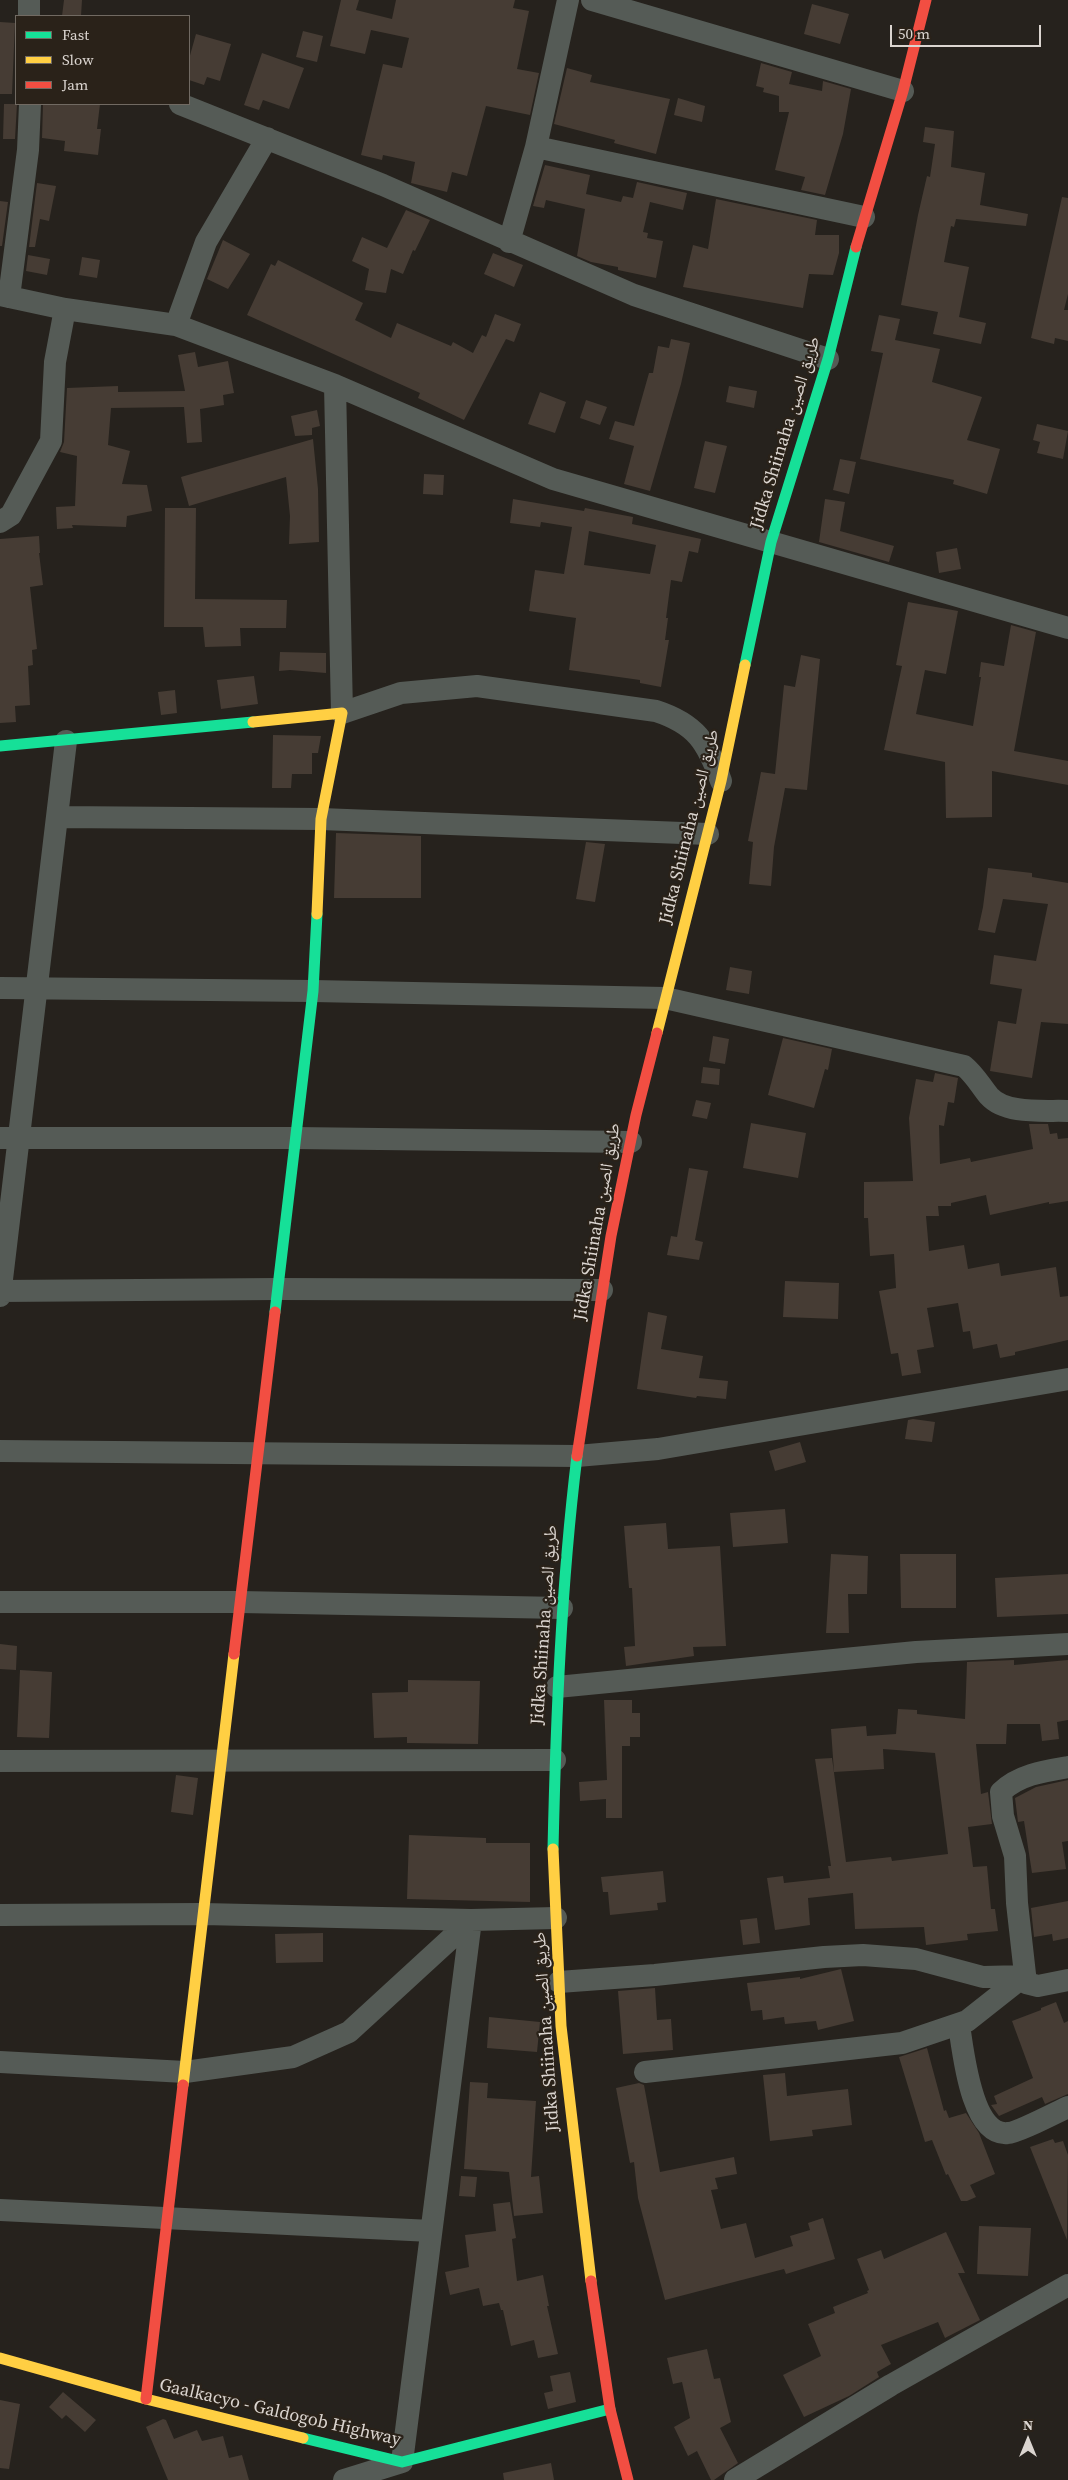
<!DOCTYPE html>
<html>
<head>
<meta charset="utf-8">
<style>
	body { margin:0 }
	#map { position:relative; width:1068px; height:2480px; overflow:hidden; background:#26221d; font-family:"Source Serif 4",serif }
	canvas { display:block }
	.legend { position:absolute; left:15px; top:15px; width:175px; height:90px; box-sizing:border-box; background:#2a2219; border:1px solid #716a62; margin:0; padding:6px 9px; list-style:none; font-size:15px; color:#dbd5d0 }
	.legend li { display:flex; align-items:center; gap:10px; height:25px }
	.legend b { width:25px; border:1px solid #716a62 }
	.north { position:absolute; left:1003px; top:2415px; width:50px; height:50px; -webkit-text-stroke:4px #2a2219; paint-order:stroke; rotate:0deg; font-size:14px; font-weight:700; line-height:20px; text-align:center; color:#dbd5d0 }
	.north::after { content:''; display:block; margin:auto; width:18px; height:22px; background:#dbd5d0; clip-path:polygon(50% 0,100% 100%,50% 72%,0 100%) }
	.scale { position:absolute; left:890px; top:25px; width:151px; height:22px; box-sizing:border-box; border:2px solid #dbd5d0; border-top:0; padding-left:6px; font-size:15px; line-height:18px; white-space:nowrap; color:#dbd5d0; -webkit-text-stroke:4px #2a2219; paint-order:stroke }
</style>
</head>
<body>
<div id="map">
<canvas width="1068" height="2480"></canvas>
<ul class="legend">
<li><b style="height:6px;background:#16e098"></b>Fast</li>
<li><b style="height:6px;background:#ffcf43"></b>Slow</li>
<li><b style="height:6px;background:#f24e42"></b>Jam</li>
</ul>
<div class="north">N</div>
<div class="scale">50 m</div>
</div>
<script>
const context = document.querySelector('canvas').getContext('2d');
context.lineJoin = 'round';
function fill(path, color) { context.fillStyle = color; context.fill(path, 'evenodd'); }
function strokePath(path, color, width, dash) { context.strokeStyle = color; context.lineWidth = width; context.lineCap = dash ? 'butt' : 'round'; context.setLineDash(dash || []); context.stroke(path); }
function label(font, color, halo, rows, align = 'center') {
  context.font = font + ' "Source Serif 4","Noto Naskh Arabic",serif'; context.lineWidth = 4.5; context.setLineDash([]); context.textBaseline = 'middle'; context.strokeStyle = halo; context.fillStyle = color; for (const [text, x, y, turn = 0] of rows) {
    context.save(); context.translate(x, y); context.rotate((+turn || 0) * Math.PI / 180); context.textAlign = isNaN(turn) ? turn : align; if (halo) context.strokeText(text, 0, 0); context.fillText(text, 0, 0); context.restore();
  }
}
fill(new Path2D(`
	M64,0h18l-1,16h-19z
	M341,0h18l-3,10 36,9 4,-19h119l-2,8 16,3 -12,58 22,4 -9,42 -44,-9 -19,70 -15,-4 -5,20 -36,-9 4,-21 -32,-7 -1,5 -21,-5 22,-91 19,4 7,-30 -38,-8 -6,24 -35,-8z
	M812,4l37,10 -9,30 -36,-10z
	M0,22l15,1 -3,71h-12z
	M303,31l20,5 -6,26 -21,-5z
	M196,34l35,10 -11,37 -13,-4 -3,8 -15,-5v-21z
	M262,53l42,15 -15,41 -26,-9 -4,10 -15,-5z
	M761,63l31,9 -3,12 33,7 1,-10 28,8 -8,45 -18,61 -24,-5 4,-13 -30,-7 14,-58h-10v-16l-16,-4 1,-4 -8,-2z
	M567,68l25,7 -2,7 80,17 -14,55 -42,-11 1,-3 -61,-16z
	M678,98l27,8 -3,16 -28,-7z
	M4,104h13l-2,35h-12z
	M43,104h57l-3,25h4l-3,26 -34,-4 1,-10 -23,-3z
	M925,127l29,4 -3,36 34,6 -5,32 48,9 -2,12 -70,-7 -2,8 -3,-1 -7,36 25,5 -10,50 27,6 -5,21 -48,-10 5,-22 -37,-7 17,-90 9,-39 3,1 5,-33 -12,-2z
	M545,165l45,10 -4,19 35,8 2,-6 10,2 4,-16 50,11 -4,17 -33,-8 -7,30 5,1 -1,5 16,3 -7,37 -38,-8v-3l-27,-5 -14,-6 8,-47 -39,-9 -2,8 -11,-2z
	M37,183l19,3 -7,35 -9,-2 -5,28h-6z
	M1062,197l6,1v96l-4,16h4v31l-13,-3 -1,6 -23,-6z
	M716,199l101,21 -2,15h24v18l-6,22 -24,-1 -6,34 -120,-21 10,-42 15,4z
	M0,201l8,1 -6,44h-2z
	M406,210l24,10 -15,31 -2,-1 -10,24 -12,-5 -5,24 -21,-3 4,-21 -17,-8 10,-24 25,11z
	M223,240l27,14 -22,35 -21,-10z
	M493,253l30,12 -9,22 -30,-13z
	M28,255l22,4 -3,16 -21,-4z
	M82,257l18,3 -3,18 -18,-3z
	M278,260l85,43 -8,17 36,18 6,-15 54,23 2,-4 20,11 9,-18 4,2 9,-23 26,10 -7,18 -8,-3 -42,81 -46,-22 2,-5 -173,-78 24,-51 4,2z
	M879,315l21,4 -5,21 45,9 -8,33 50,15 -15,43 33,9 -13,45 -34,-10 1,-4 -94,-21 23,-106 -12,-2z
	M671,339l19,4 -9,41 -31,107 -26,-7 10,-38 -25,-7 6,-18 19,5 15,-53h4l5,-27 11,2z
	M195,352l3,15 30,-6 6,32 -11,2 1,10 -24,4 2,33 -15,1 -3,-36 -73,1 -3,37 22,6 -8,33 25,1 5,26 -25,5 -1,11 -54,-2 1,3 -16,1 -1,-22 19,-1 2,-50 -17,-4 4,-10 3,-54 51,-2v6l67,-1 -7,-36z
	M729,386l28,5 -3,17 -28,-6z
	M540,392l26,10 -11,31 -27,-9z
	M586,400l21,7 -7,18 -20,-7z
	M317,410l3,16 -8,2v7l-17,1 -4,-20z
	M1037,424l31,7 -5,28 -26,-6 3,-11 -7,-2z
	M313,439l5,50 1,53 -30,2 1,-28 -4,-39 -97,29 -8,-29z
	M705,441l22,5 -12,47 -21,-5z
	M840,459l16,3 -7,32 -16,-4z
	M424,474l20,1 -1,20 -20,-1z
	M513,499l71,12 1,-3 48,9 -1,7 69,15 -3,14 -9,-2 -7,31 -11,-2 -5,38h2l-3,22h4l-8,47 -21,-4v-3l-71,-10 7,-52 -47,-7 6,-41 29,4 8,-47 -31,-5 -1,5 -30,-4zM589,531l67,14 -6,29 -66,-9z
	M825,499l20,3 -5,29 54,15 -5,16 -70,-20z
	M165,508h31l-1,91 92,1 -1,28h-46l1,18 -36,1 -2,-20h-39z
	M39,536l1,17h-1l4,32 -13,2 7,62 -5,1 1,15 -5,1 2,39 -15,1 1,16 -16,1v-184z
	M957,548l4,21 -22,4 -3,-21z
	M908,602l50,9 -12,63 -21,-4 -9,44 57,12 8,-49h-2l2,-15 23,4 7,-41 25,7 -22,119 54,10v24l-76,-14v46l-46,1 -1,-56 -61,-12 18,-84 -6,-1z
	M280,652l46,1v20l-36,-3 -11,1z
	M801,655l19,4 -13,131 -22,-2 -11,59 -3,39 -22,-2 4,-42 -5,-1 13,-69 14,2 9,-89 11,2z
	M254,676l4,28 -37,5 -4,-29z
	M175,690l2,23 -16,2 -3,-23z
	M273,735l48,1 -3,17h-6v21h-20l-1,14h-19z
	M336,833l85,3v62h-87z
	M586,842l19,2 -10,58 -19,-3z
	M988,868l44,5v4l36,6v141l-27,-2 -9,56 -42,-7 8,-50 18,3 6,-35 -32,-5 4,-29 42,6 12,-57 -45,-5 -8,34 -17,-3 5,-23z
	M730,967l22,4 -3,23 -23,-4z
	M713,1036l16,3 -4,25 -16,-3z
	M783,1038l49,11 -4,21 -3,-1 -11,39 -46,-13z
	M703,1067l17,2 -1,16 -18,-2z
	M935,1073l23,5 -4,25 -6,-1 -4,24 -5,-1 1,39 30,-6 1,4 62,-13 -4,-25h19l2,10 7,-1 1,6 10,-1v63l-19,3v-2l-59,13 -4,-20 -35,8v3h-13l1,10h-13l3,35 35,-6 4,24 31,-6 2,13 55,-9 4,30 8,-1v44l-53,12v3l-15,3 -3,-14 -24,5 -3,-18 -7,1 -5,-29 -31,5 7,39 -17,3 4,23 -19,3 -4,-23 -7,1 -12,-63 17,-3 -2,-34 -24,2 -2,-38h-4v-36l49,-1 -4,-63 7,-39 17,3z
	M696,1100l15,3 -4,16 -15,-3z
	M751,1123l55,10 -8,45 -55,-10z
	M689,1168l19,3 -13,69 8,2 -4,18 -32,-5 4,-19 6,1z
	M785,1281l54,2 -1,36 -55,-2z
	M648,1312l19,4 -6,33 42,7 -4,22 29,3 -2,18 -29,-3 -1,2 -59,-9z
	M913,1419l22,3 -3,20 -27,-3 3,-19z
	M800,1442l6,20 -31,9 -6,-20z
	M785,1509l3,34 -55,4 -3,-34z
	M666,1523l2,26 52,-3 6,100 -33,1 1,9 -68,10 -2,-19 11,-1 -3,-58h-3l-5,-62z
	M831,1554l37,2 -1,38h-19l1,39h-23z
	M900,1554h56v54h-55z
	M1068,1574v40l-71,3 -2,-39z
	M0,1644l17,2 -1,24 -16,-1z
	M1014,1660v5l54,-5v60l-11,2 2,17 -17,2 -2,-17h-33l-1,20h-30l5,50 7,-2 4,32 -24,3 5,40 14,-1 4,43h4l3,22 -31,3 1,6 -42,5 -2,-18 -69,2 -2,-36 -45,5 2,27 -35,5 -8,-52 16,-2 1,7 46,-5 -2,-12h3l-16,-107 17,-1 14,104 45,-5 1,4 56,-7 -13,-101 -52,-4 1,20 -50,3 -3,-43 35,-3 1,10 29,-2 2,-25 19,1v4l48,5 2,-57z
	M20,1670l32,2 -3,66 -32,-1z
	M408,1680l72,1 -2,63 -71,-1v-6l-33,1 -2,-45 36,-1z
	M604,1700h28v13h8v24h-10v9h-8v72h-16v-19l-26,2 -1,-19 28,-2z
	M176,1775l22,3 -5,37 -22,-3z
	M1068,1780v61l-6,1 4,27 -34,4 -8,-52 -6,1 -3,-24 21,-11z
	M409,1835l77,3v5h44v59l-123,-3z
	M663,1871l3,31 -9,1 1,7 -48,5 -2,-23h-5l-2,-15z
	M1068,1901v37l-15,3 -1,-7 -18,3 -3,-29z
	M757,1918l3,25 -17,2 -3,-25z
	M323,1933v29l-47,1 -1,-29z
	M841,1969l13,52 -36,9 -2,-9 -31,3 -1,-7 -21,3 -1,-10 -11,1 -4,-28 53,-6v2z
	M655,1988l2,32 14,-1 2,31 -50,4 -5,-63z
	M1056,2002l8,21 4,-2v73l-23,10 -3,-7 -43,19 -8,-11 6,-1 -3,-8 39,-18 -21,-57 29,-11v-2z
	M489,2017l51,5 -3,30 -50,-4z
	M927,2048l17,63 2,-1 3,8 17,-5 13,20 16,41 -25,11 6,12 -9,4h-6l-13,-27 -2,1 -14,-35 -7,2 -26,-85z
	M785,2073l2,23 61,-7 4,36 -40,5 1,6 -43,5 -7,-66z
	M470,2082l18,1 -1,15 49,3 -5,76 8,-1 4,37 -29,3 -5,-44 -45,-3z
	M639,2083l5,2 16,87 74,-15 3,17 -22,4 3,11 -7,1 10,39 25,-6 9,35 38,-12 -3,-10 20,-6 -2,-7 15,-5 12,41 -49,15 -2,-5 -119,31 -27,-102 -4,-36 -4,1 -14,-75z
	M1053,2139l2,4 8,-2 5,14 -1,85 -37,-93z
	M461,2176l16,1 -2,20 -16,-1z
	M510,2202l6,36 -4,1 5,42 26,-6 6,31h-2l11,48 -20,4 -4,-18 -23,6 -8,-36h-2l-2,-7 -16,3 -4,-18 -29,7 -5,-23 24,-5 -4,-32 31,-4 -3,-27z
	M979,2226l52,2 -3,48 -51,-2z
	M946,2232l19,41h-7l22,47 -35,18 -7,-16 -57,23 10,19 -14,8 2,5 -30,19 -45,21 -21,-42 38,-19 -13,-32 27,-11 -2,-6 35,-14 -1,-2 2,-1 -12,-31 24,-9 3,9z
	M707,2349l7,30 6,-1 11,44 -11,6 18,35 -24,17h-3l-14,-29 -9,5 -14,-29 16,-9 -8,-36 -9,2 -6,-26z
	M570,2372l6,30 -28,7 -4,-16 9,-2 -3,-15z
	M63,2392l33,28 -11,12 -19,-17 -4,4 -13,-12z
	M0,2400l20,4 -11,65 -9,-1z
	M163,2419l3,1 8,19 23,-9 5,11 21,-5 6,22 13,-3 7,25h-81l-22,-53z
	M551,2463l3,17h-50l-1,-7z`), '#463c34');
strokePath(new Path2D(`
	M592,0l311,91
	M29,16v-16
	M180,104l203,81 251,110 194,64
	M536,147l328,70
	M509,242l27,-95 32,-147
	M0,295l65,14 111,16 159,60 218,94 515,149
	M9,297l19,-147 2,-46
	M176,325l30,-83 61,-104
	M335,385l7,328 59,-20 76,-7 179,25c40,13 51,31 65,70
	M0,522l11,-7 40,-74 4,-79 10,-53
	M57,817l264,2 387,15
	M0,988l313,3 352,7 299,68c11,9 16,19 25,30 17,19 56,14 79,15
	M0,1138h295l336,4
	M0,1291l277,-2 325,1
	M0,1296l66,-555
	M0,1451l577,5 81,-7 410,-70
	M0,1602h240l322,6
	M557,1687l359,-35 152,-8
	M0,1761l555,-1
	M1068,1767c-24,4 -50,8 -67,25l2,24 12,40 2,47 9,80 12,3 30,-6
	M0,1915l203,-1 268,6 85,-2
	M559,1982l96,-7 169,-18 39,-2 53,4 67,18 41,-1
	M959,2025c4,25 12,112 49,108 9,0 49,-21 60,-26
	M0,2062l185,10 108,-15 56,-25 122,-112
	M645,2072l257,-29 65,-22 57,-45
	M0,2210l431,21
	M344,2480l58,-18 69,-542
	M735,2480l156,-95 177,-100`), '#555b56', 22);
strokePath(new Path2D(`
	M745,665l26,-123 57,-183 28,-112
	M0,746l253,-24
	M275,1312l38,-321 4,-77
	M553,1849c3,-132 8,-262 24,-393
	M303,2438l99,24 208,-53`), '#16e098', 11);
strokePath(new Path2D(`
	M253,722l89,-9 -21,106 -4,95
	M657,1033l64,-252 24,-116
	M553,1849l8,177 30,255
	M183,2085l51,-431
	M0,2358l146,41 157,39`), '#ffcf43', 11);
strokePath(new Path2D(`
	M856,247l47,-156 23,-91
	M577,1456l34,-220 25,-121 21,-82
	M234,1654l41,-342
	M591,2281l19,128 18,71
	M146,2399l37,-314`), '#f24e42', 11);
label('18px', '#dbd5d0', '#2a2219', [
	["Jidka Shiinaha طريق الصين",786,433,-73],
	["Jidka Shiinaha طريق الصين",690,827,-76],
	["Jidka Shiinaha طريق الصين",598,1222,-80],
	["Jidka Shiinaha طريق الصين",545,1625,-86],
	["Jidka Shiinaha طريق الصين",547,2032,-94],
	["Gaalkacyo - Galdogob Highway",280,2413,13]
]);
</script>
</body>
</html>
